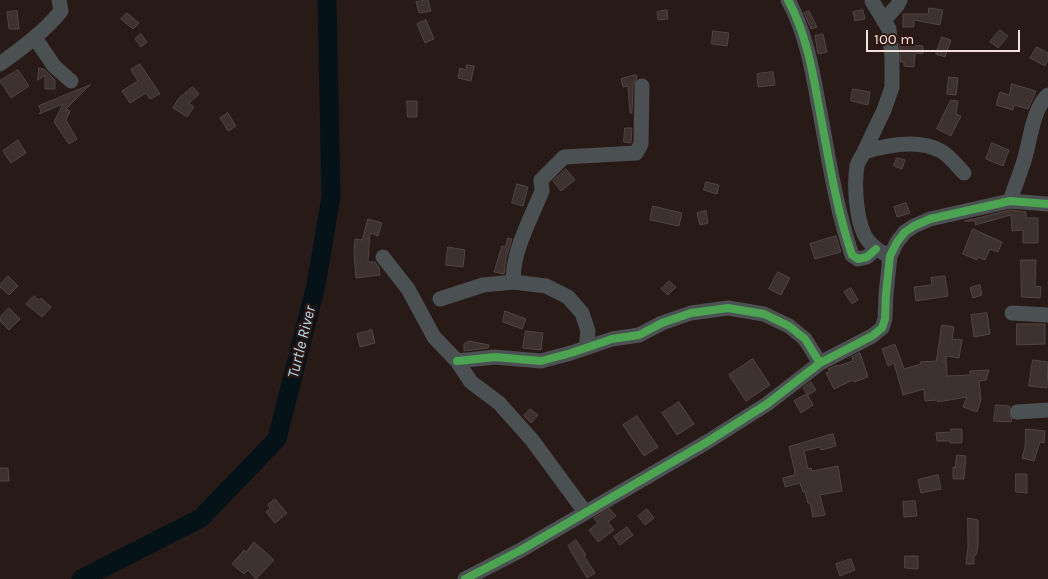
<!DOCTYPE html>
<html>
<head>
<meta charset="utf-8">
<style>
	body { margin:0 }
	#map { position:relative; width:1048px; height:579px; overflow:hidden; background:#281a17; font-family:Karla,sans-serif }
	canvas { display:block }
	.scale { position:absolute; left:866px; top:30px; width:154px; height:22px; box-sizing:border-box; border:2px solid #f4e1dd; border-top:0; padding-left:6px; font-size:15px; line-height:18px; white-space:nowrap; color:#f4e1dd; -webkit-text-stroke:4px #2f1510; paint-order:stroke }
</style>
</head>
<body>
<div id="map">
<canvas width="1048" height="579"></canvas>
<div class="scale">100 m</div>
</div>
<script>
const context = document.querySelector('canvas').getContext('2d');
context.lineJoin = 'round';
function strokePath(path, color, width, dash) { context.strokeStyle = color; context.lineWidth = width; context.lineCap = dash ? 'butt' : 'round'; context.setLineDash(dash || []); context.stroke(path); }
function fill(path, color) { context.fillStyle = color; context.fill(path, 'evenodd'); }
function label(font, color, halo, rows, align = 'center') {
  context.font = font + ' Karla,sans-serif'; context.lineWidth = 4.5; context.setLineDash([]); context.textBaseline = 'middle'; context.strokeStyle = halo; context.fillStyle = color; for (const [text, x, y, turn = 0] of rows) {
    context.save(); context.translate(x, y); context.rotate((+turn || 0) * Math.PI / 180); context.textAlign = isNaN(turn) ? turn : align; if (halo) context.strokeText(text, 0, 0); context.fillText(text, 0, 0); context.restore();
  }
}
strokePath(new Path2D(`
	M81,579l120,-61 76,-79 39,-154 15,-88 -4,-197`), '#051319', 19);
const building = new Path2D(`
	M428,0l3,11 -12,2 -3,-11z
	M929,8l14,2 -3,15 -26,-5v7h-11v-13h25z
	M667,10l1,9 -10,1 -1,-8z
	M863,10l2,9 -10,2 -2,-9z
	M17,11l2,18h-10l-2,-17z
	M809,11l8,16 -6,2 -7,-16z
	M127,13l12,10 -6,6 -12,-10z
	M426,20l8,19 -9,4 -8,-19z
	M1000,30l8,6 -10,12 -8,-6z
	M713,31l16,2 -2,13 -15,-2z
	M141,34l6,8 -6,5 -6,-8z
	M823,34l4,18 -9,2 -3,-18z
	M942,37l9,3 -6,17 -9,-3z
	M900,44l23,2v8l-8,-1 -1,14 -10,-1v-4h-3z
	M1037,47l11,6v7l-3,6 -15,-8z
	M140,64l20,30 -10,5 -4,-6 -16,10 -8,-12 16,-10 -7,-11z
	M467,65l7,1 -3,15 -13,-3 2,-10 6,2z
	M39,68l5,1 11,11v9h-10v-14l-7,5z
	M18,70l11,16 -18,12 -11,-17z
	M773,72l2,13 -17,2 -1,-13z
	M636,75l1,3 -4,8 -1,27h-2l-2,-27 -5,1 -2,-8z
	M949,77l9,1 -2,17 -9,-1z
	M1012,84l24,7 -8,18 -14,-4 -1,5 -17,-5 4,-13 9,3z
	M90,85l-24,24 4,2 -4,9 11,19 -8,5 -15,-22 9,-18 -24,10 2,-3 -2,-5z
	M193,87l6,7 -10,9 5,4 -7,10 -14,-9 5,-9z
	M853,89l17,3 -2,13 -17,-4z
	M951,100l7,1 -2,13 5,2 -10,20 -14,-7z
	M407,101h10v16h-9z
	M228,113l8,13 -8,5 -8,-13z
	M625,128h7l-1,15 -7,-1z
	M18,140l8,13 -15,10 -8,-12z
	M992,143l17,7 -6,16 -17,-7z
	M897,158l8,2 -3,9 -8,-3z
	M566,169l9,11 -14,11 -8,-10z
	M706,182l13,3 -2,9 -13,-4z
	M517,184l11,3 -5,19 -11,-3z
	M906,203l4,10 -13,4 -3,-10z
	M653,206l29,7 -3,13 -29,-6z
	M1011,210l15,2v6h12v25h-15v-13l-11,1 -1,-16 -36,10 1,-4h-11z
	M706,211l2,12 -8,2 -3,-12z
	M368,219l14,4 -4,13 -8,-3 -2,29h7l4,5 1,8 -24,3 -2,-25 1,-14 7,1z
	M973,229l29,13 -4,10 -8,-3 -5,11 -7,-3 -1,3 -14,-6z
	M836,236l5,16 -26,7 -5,-15z
	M508,238l4,1 -6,19 -2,16 -10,-2 8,-26 3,1z
	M448,247l17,3 -2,17 -17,-2z
	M1021,260h15l-1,26 6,1 -1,11 -18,-1z
	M778,272l12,6 -9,17 -12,-6z
	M8,276l10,10 -9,9 -9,-8v-2z
	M945,276l3,20 -32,5 -2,-14 18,-2 -1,-7z
	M669,281l7,6 -8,8 -7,-6z
	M980,285l2,10 -9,3 -3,-10z
	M851,288l7,12 -6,4 -8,-12z
	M34,296l5,4 2,-2 10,9 -9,10 -16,-13z
	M9,308l11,11 -11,11 -9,-9v-4z
	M505,311l21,8 -4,10 -19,-7z
	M987,313l3,21 -16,3 -3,-22z
	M1017,324h28v20l-28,1z
	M942,325l12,2 -2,12 10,1 -3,18 -13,-2 1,20 23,-1v-4l19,-1 -3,10 -7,1 2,19 -4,12 -14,-5 4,-10 -29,5 -1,-2 -12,1 -1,-12 -21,6 -9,-32 -6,3 -6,-17 13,-5 9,25 17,-5 -1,-2 16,-1z
	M372,330l3,13 -15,4 -3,-13z
	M526,331l17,2 -2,17 -18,-2z
	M469,341l20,4 -1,3 -24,3v-7z
	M860,353l8,24 -14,5 -1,-2 -19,9 -8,-16 4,-2 -2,-2 9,-4 1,1 15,-5 -1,-4z
	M753,359l17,26 -24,16 -17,-26z
	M1033,360l15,2 -1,26 -18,-2z
	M811,382l5,8 -8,5 -5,-7z
	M807,394l6,11 -12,8 -7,-12z
	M679,402l15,22 -17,11 -15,-22z
	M996,405l14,1 -2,7 4,6 -1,3 -17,-1z
	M530,409l8,6 -7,8 -7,-7z
	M637,416l21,31 -14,9 -21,-31z
	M951,429h11v14h-12v-2h-13l-1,-8 15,-1z
	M1026,429l19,2 -1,12 -4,-1 -6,19 -12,-3 3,-12z
	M833,434l3,12 -15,4 -1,-3 -16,4 4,18 3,-1 1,3 26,-5 4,25 -22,4 5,20 -12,2 -3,-14h-2l-3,-11h-2l-3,-9 -15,4 -2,-9 11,-3 1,-3 -6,-25z
	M957,455l9,1 -2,23h-11v-12h2z
	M0,468h8l1,13h-9z
	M1016,474h11v19l-11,-1z
	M938,475l3,14 -20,4 -3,-13z
	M275,499l12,14 -12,10 -9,-11 4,-4 -2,-3z
	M915,501l2,15 -13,1 -1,-15z
	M610,509l6,7 -8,6 6,8 -16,12 -9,-12 9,-7 -4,-5z
	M647,509l7,9 -9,7 -7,-9z
	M968,518l10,2v26l-2,9h-2v9h-8l2,-17z
	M627,527l6,8 -13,10 -6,-8z
	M576,540l10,15 -2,1 11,17 -8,5 -19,-32z
	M254,542l20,18 -18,19 -8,-9 -4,4 -12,-10 12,-14 2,2z
	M905,556h13v13l-13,-1z
	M851,559l4,11 -15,6 -4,-12z`);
fill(building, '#3d322f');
strokePath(building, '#524542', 1);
strokePath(new Path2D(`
	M788,0c17,31 24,67 30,102 10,51 17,103 34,153l6,4 9,-2 9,-8
	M884,20l13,-14 3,-6
	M35,38l19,28 17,15
	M0,64c22,-16 44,-32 61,-53l-2,-11
	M864,152l20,-42 8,-23v-30l-3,-28 -17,-28
	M1010,201c4,-12 9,-25 13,-37 7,-20 9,-55 25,-69
	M885,254c-9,-5 -16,-10 -20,-18 -9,-17 -11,-51 -8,-70 1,-5 5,-9 7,-14 23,-7 55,-13 77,-1 9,5 16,15 23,22
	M383,257l25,32 26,48 23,24 14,21 28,21 33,37 53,72
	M514,282c-4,-26 18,-66 28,-91l-1,-11 23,-23 72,-4 5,-9 1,-58
	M440,299l43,-14 31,-3 32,4 22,11 14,16 6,18 -2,17 -9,3
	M1012,313l36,2
	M457,361l38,-4 46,4 30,-8 41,-14 27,-4 23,-12 29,-10 37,-5 36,6 25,12 16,13 15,24
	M1017,412l31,-2
	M465,579l56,-29 186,-108 60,-38 53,-41 52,-27 10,-8 3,-9 1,-25 4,-38 7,-14 8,-10 9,-6 16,-7 80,-18 38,3`), '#4b5052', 15);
strokePath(new Path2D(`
	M788,0c17,31 24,67 30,102 10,51 17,103 34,153l6,4 9,-2 9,-8
	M457,361l38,-4 46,4 30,-8 41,-14 27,-4 23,-12 29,-10 37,-5 36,6 25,12 16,13 15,24
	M465,579l56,-29 186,-108 60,-38 53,-41 52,-27 10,-8 3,-9 1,-25 4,-38 7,-14 8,-10 9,-6 16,-7 80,-18 38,3`), '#4ca352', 8);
label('italic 16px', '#aee1f7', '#2f1510', [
	["Turtle River",302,342,-76]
]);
</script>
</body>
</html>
